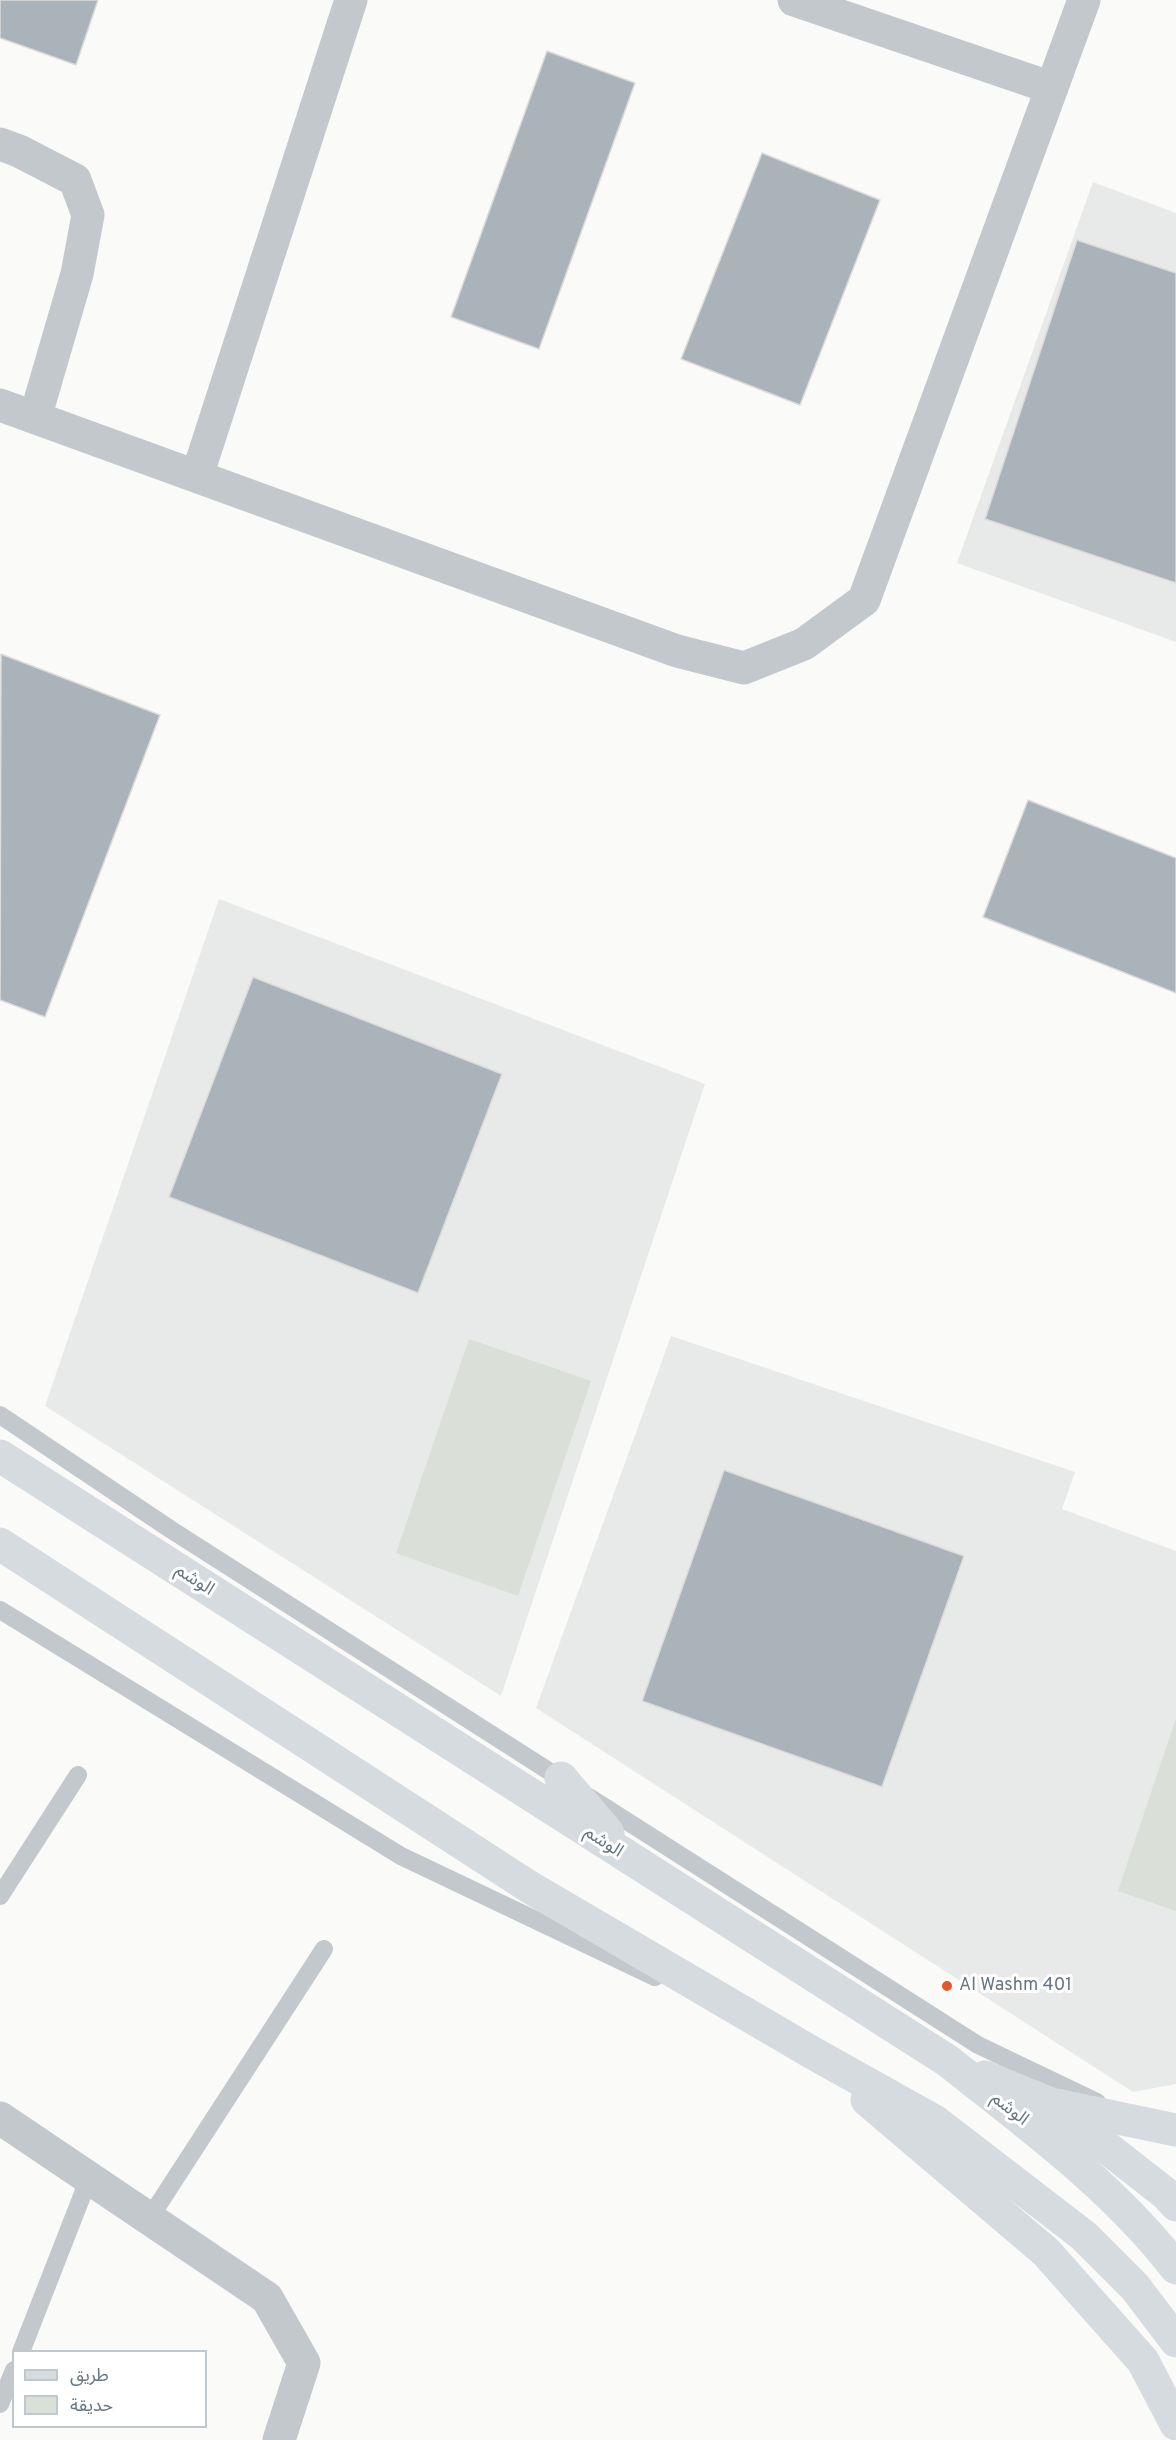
<!DOCTYPE html>
<html>
<head>
<meta charset="utf-8">
<style>
	body { margin:0 }
	#map { position:relative; width:1176px; height:2440px; overflow:hidden; background:#fafaf8; font-family:Overpass,"Noto Sans Arabic",sans-serif }
	canvas { display:block }
	.legend { position:absolute; left:12px; top:2350px; width:195px; height:78px; box-sizing:border-box; background:#fff; border:2px solid #c1c8cd; margin:0; padding:8px 10px; list-style:none; font-size:18px; color:#657683 }
	.legend li { display:flex; align-items:center; gap:12px; height:30px }
	.legend b { width:30px; border:2px solid #c1c8cd }
</style>
</head>
<body>
<div id="map">
<canvas width="1176" height="2440"></canvas>
<ul class="legend">
<li><b style="height:8px;background:#d6dbdf"></b>طريق</li>
<li><b style="height:16px;background:#dadfd7"></b>حديقة</li>
</ul>
</div>
<script>
const context = document.querySelector('canvas').getContext('2d');
context.lineJoin = 'round';
function fill(path, color) { context.fillStyle = color; context.fill(path, 'evenodd'); }
function strokePath(path, color, width, dash) { context.strokeStyle = color; context.lineWidth = width; context.lineCap = dash ? 'butt' : 'round'; context.setLineDash(dash || []); context.stroke(path); }
function label(font, color, halo, rows, align = 'center') {
  context.font = font + ' Overpass,"Noto Sans Arabic",sans-serif'; context.lineWidth = 6; context.setLineDash([]); context.textBaseline = 'middle'; context.strokeStyle = halo; context.fillStyle = color; for (const [text, x, y, turn = 0] of rows) {
    context.save(); context.translate(x, y); context.rotate((+turn || 0) * Math.PI / 180); context.textAlign = isNaN(turn) ? turn : align; if (halo) context.strokeText(text, 0, 0); context.fillText(text, 0, 0); context.restore();
  }
}
fill(new Path2D(`
	M1093,182l83,31v429l-219,-79z
	M219,899l486,185 -204,612 -456,-290z
	M671,1336l404,136 -13,37 114,42v533l-43,8 -597,-384z`), '#e8e9e9');
fill(new Path2D(`
	M469,1339l122,42 -73,215 -122,-43z
	M1176,1718v193l-58,-20z`), '#dadfd7');
const building = new Path2D(`
	M0,0h98l-22,65 -76,-27z
	M547,51l88,32 -96,266 -88,-32z
	M762,153l118,47 -80,205 -119,-46z
	M1077,240l99,33v310l-191,-64z
	M1,654l159,61 -115,302 -45,-17z
	M1028,800l148,58v135l-193,-76z
	M253,977l249,97 -84,219 -249,-96z
	M724,1470l240,86 -82,231 -240,-86z`);
fill(building, '#aab3b9');
strokePath(building, '#dcdcda', 1.5);
strokePath(new Path2D(`
	M0,1415l170,114 396,253
	M0,1610l401,246 254,121
	M589,1797l389,248 119,57
	M0,1896l78,-121
	M149,2219l175,-270
	M21,2352l68,-174
	M0,2404l14,-34`), '#c3c8cc', 18);
strokePath(new Path2D(`
	M794,0l258,88
	M0,144l19,7 56,29 13,35 -11,59 -42,144
	M0,405l677,246 67,17 60,-24 60,-44 220,-600
	M197,476l154,-476
	M0,2118l267,180 37,65 -25,77`), '#c3c8cc', 33);
strokePath(new Path2D(`
	M1051,2104l125,26`), '#d6dbdf', 33);
strokePath(new Path2D(`
	M0,1456l948,605c80,64 165,125 228,207
	M0,1544l531,344 280,164 125,70 148,114 51,51 41,54
	M561,1778l47,55
	M985,2077l66,27 115,90 10,11
	M867,2100l179,152 97,109 33,63`), '#d6dbdf', 33);
for (const [x, y, r, color] of [
	[947,1986,6,"#e4572e"]
]) { const dot = new Path2D(); dot.arc(x, y, r, 0, 2 * Math.PI); context.fillStyle = color; context.fill(dot); strokePath(dot, '#fff', 2); }
label('18px', '#657683', '#fff', [
	["الوشم",194,1581,33],
	["الوشم",603,1843,33],
	["الوشم",1009,2110,38]
]);
label('18px', '#657683', '#fff', [
	["Al Washm 401",959,1986]
], 'left');
</script>
</body>
</html>
